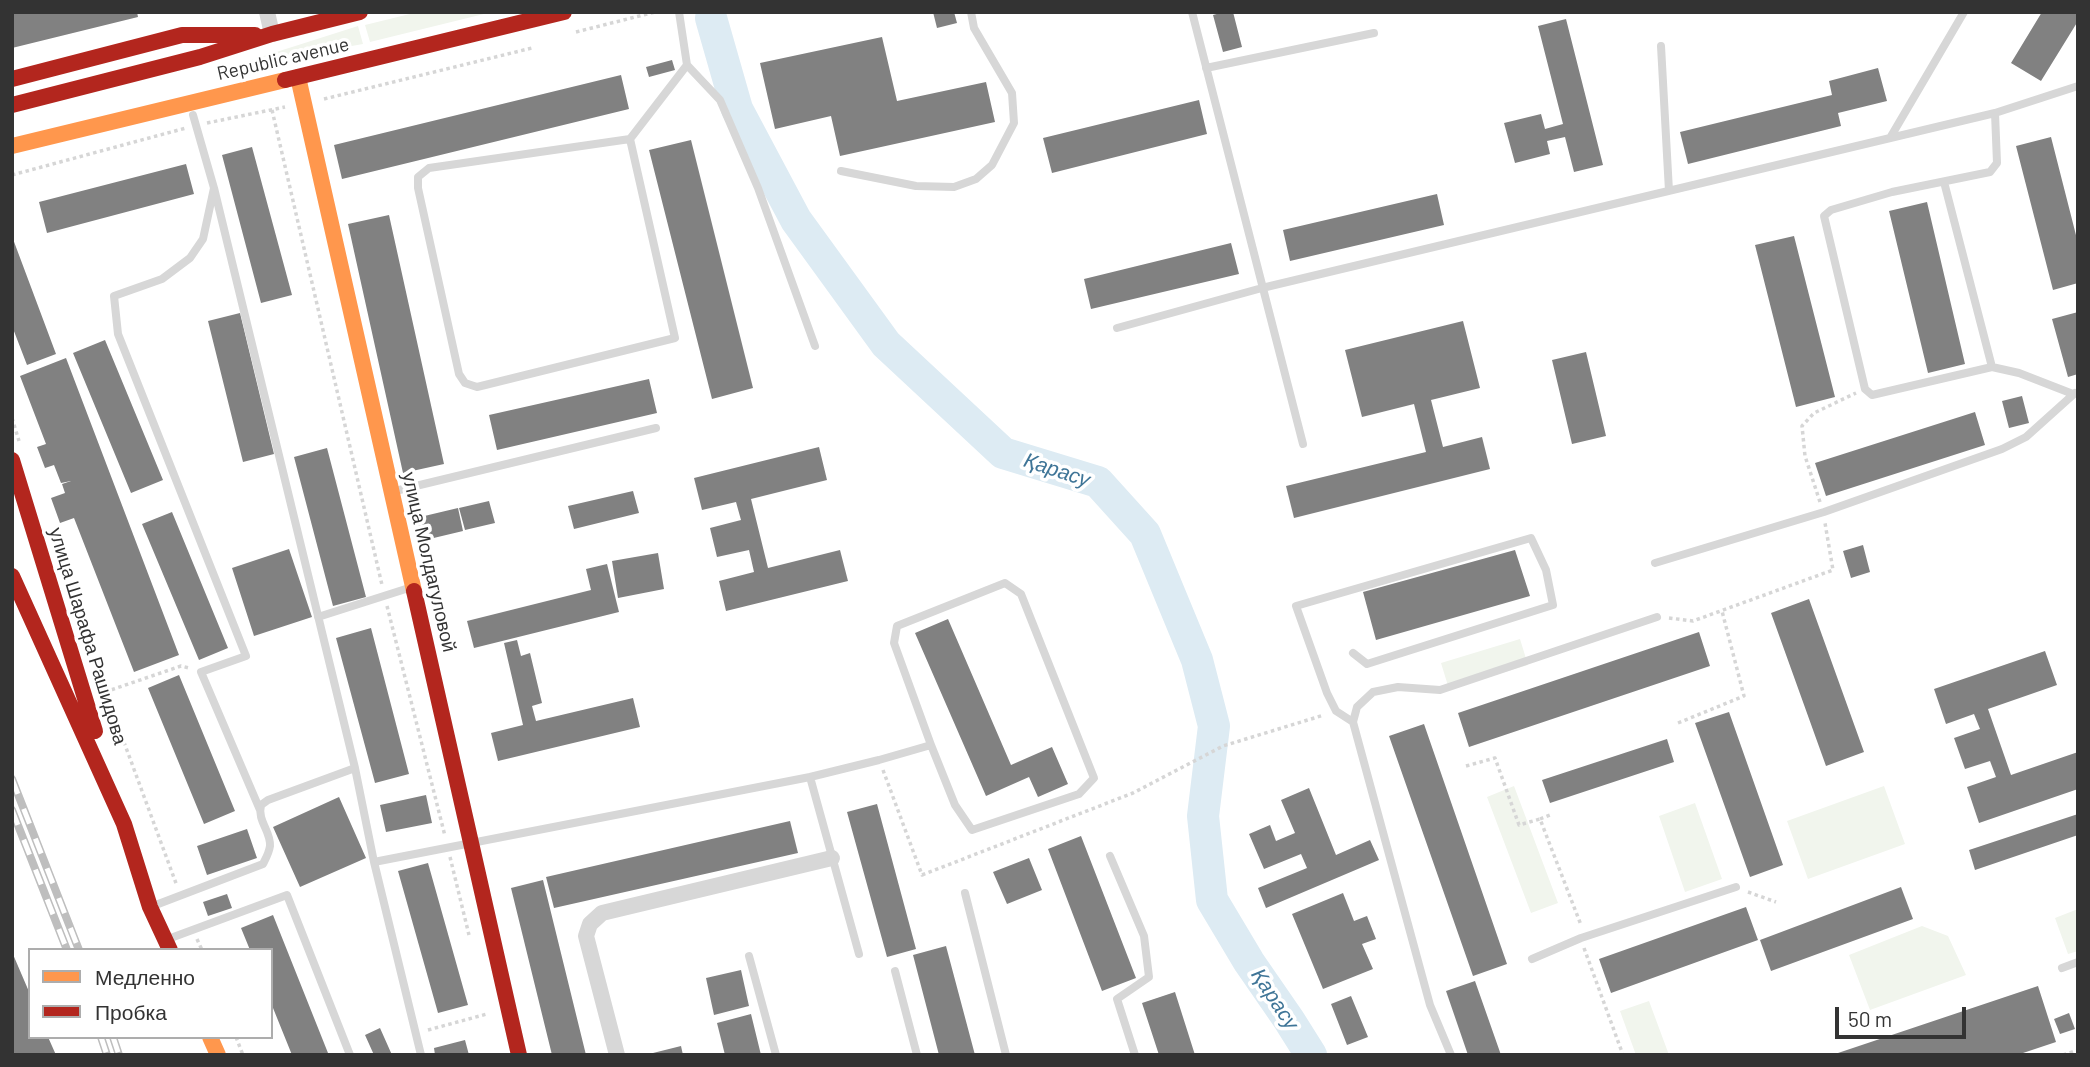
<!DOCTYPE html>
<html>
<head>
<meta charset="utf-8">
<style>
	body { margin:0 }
	#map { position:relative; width:2090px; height:1067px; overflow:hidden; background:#fff; font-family:Barlow,sans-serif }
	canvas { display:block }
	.frame { position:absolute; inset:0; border:14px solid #333; pointer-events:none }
	.legend { position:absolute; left:28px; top:948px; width:245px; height:91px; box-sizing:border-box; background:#fff; border:2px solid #adadad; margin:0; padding:9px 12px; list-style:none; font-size:21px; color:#333 }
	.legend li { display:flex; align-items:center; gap:14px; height:35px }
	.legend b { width:35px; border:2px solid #adadad }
	.scale { position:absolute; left:1835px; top:1007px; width:131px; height:32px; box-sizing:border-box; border:4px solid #333; border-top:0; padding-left:9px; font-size:21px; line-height:24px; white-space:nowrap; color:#333; -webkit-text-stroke:5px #fff; paint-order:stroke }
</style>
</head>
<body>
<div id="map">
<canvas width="2090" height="1067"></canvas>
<div class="frame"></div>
<ul class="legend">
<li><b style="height:9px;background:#ff974d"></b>Медленно</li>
<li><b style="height:9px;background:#b3261e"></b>Пробка</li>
</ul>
<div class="scale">50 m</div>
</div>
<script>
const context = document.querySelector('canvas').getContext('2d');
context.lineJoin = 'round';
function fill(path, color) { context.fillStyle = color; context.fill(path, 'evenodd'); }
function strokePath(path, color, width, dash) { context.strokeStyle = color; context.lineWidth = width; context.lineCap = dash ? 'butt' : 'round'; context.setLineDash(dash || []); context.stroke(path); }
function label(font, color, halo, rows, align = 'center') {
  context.font = font + ' Barlow,sans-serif'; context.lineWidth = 7; context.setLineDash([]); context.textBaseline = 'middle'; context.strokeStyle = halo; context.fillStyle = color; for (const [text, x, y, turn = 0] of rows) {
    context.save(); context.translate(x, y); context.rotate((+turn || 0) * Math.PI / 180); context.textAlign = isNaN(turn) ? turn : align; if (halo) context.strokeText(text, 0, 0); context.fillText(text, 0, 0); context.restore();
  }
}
fill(new Path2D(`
	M418,12h74l-122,30 -5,-17z
	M358,26l5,18 -140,25z
	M1520,639l8,26 -79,24 -8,-26z
	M1514,786l44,117 -27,10 -44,-116z
	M1884,786l21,58 -97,35 -21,-58z
	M1695,803l27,76 -37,13 -26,-76z
	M2078,909v42l-10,3 -13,-36z
	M1922,926l26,10 18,39 -96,35 -21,-55z
	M1649,1001l20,54h-33l-16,-44z`), '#f1f5ed');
strokePath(new Path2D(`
	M711,18l26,91 59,111 90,124 117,109 95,29 47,52 52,126 17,66 -11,90 9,84 37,62 40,58 22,35`), '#ddebf3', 32);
fill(new Path2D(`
	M17,12h120l1,5 -126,31v-35z
	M933,12h21l3,11 -20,5z
	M1224,12h9l9,35 -19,5 -10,-37z
	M2042,12h36v9l-37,60 -30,-18z
	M1566,19l37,146 -29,7 -9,-35 -18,4 3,13 -35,9 -11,-40 37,-9 4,15 18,-5 -25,-98z
	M882,37l15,64 89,-19 9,40 -155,34 -9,-40 -56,13 -15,-66z
	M672,60l3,10 -26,7 -3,-10z
	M1878,68l9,33 -49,12 3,13 -153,38 -8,-32 152,-37 -3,-14z
	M621,75l8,34 -287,70 -8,-34z
	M1199,100l8,34 -155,39 -9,-35z
	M2051,137l27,106v40l-25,7 -37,-144z
	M691,140l62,248 -41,11 -63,-249z
	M252,147l40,148 -31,8 -39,-148z
	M186,164l8,30 -147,39 -8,-31z
	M1437,194l7,31 -154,36 -7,-31z
	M1927,202l38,162 -37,9 -39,-162z
	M389,215l55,249 -41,9 -55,-249z
	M1794,236l41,161 -39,10 -41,-162z
	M13,239l43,115 -29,11 -15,-39z
	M1231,243l8,31 -148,35 -7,-30z
	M2078,312v62l-10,3 -16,-58z
	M240,313l34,141 -31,8 -35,-141z
	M1463,321l17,67 -49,12 12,47 39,-10 8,32 -196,49 -8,-32 140,-34 -12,-48 -52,13 -17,-67z
	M105,340l58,140 -32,13 -58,-140z
	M1586,352l20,84 -34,8 -20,-84z
	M66,358l113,297 -45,17 -60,-154 -14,5 -9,-25 14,-5 -3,-9 9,-3 -10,2 -7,-18 -9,3 -8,-21 9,-3 -26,-68z
	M649,379l8,34 -160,37 -8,-35z
	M2022,396l7,27 -20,5 -7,-27z
	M1975,412l10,33 -159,51 -11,-33z
	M819,447l8,33 -76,19 17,69 72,-18 8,31 -122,30 -7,-30 35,-9 -5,-22 -32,7 -7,-29 31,-8 -5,-18 -34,8 -8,-32z
	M327,448l39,149 -33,9 -39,-149z
	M633,491l6,22 -65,16 -6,-23z
	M489,501l6,22 -30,7 -6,-22z
	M458,508l5,23 -42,10 -5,-23z
	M172,512l56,136 -29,12 -57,-136z
	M1863,545l7,27 -19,6 -8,-27z
	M289,549l23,68 -58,19 -22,-68z
	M1515,550l15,46 -154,44 -13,-48z
	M658,553l6,36 -46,9 -6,-37z
	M607,564l12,48 -145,36 -7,-27 124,-31 -5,-21z
	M1809,599l55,153 -38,14 -55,-153z
	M948,619l63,146 41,-18 16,37 -30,13 -9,-20 -43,19 -71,-163z
	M371,628l38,146 -34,9 -39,-145z
	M1699,632l11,34 -241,81 -11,-34z
	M517,640l4,16 9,-3 12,50 -10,3 4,15 97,-23 7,29 -142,34 -7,-28 32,-8 -19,-82z
	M2045,651l12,34 -69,24 23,66 67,-23v37l-99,34 -12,-36 29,-10 -6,-16 -25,8 -11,-31 26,-9 -6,-15 -28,10 -12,-35z
	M179,675l56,136 -31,13 -56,-136z
	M1729,712l54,153 -33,12 -55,-154z
	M1424,724l83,240 -34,12 -84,-240z
	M1667,739l7,23 -124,41 -8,-23z
	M1309,788l27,67 34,-15 9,20 -113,48 -8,-20 49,-20 -6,-14 -37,15 -15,-35 21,-9 6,16 19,-8 -14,-33z
	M426,795l6,28 -46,9 -6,-27z
	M339,797l27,61 -66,29 -27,-60z
	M877,804l39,145 -29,8 -40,-145z
	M2078,814v21l-103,35 -6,-20z
	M790,821l8,32 -244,55 -8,-31z
	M247,829l10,29 -50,17 -10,-29z
	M1081,836l55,142 -34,13 -54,-142z
	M1029,858l13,32 -35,14 -14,-32z
	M428,863l40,142 -30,8 -40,-142z
	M543,880l43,175h-34l-41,-167z
	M1901,887l12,32 -142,52 -11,-31z
	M1343,893l11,28 13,-5 9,23 -14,5 11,25 -50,20 -31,-75z
	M227,894l5,14 -24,8 -5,-14z
	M1746,907l12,33 -147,53 -12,-34z
	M273,915l55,138 -4,2h-32l-21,-52v-53h-21l-9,-22z
	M946,946l29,109h-36l-26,-100z
	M12,952l18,42v43h18l8,18h-44z
	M741,970l8,36 -35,9 -8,-37z
	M1475,981l26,74h-33l-22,-64z
	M2038,986l18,56 -39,13h-185z
	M1175,992l20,63h-36l-17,-52z
	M1351,996l17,41 -21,8 -16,-41z
	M2069,1013l6,16 -15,5 -6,-15z
	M751,1014l10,41h-36l-8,-32z
	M380,1028l12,27h-18l-9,-20z
	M465,1040l4,15h-34l-1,-7z
	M681,1046l2,9h-29l-1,-2z`), '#818181');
strokePath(new Path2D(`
	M576,32l79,-20
	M324,99l208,-51
	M272,110l110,475
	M207,123l78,-16
	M12,175l174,-47
	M12,418l7,23
	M1820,502l-15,-46 -3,-30 12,-13 42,-20
	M387,606l58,230
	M1669,618l24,3 140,-51 -8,-47
	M105,692l76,-26 8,2
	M107,696l70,190
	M1678,723l66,-27 -22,-85
	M1466,766l29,-8 24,67 21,-6 41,106
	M883,770l39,105 211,-82 90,-47 101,-31
	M1540,819l10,-4
	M450,857l19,78
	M1748,892l28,10
	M197,939l5,11
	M1584,948l39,107
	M428,1030l59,-16
	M236,1037l7,18
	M2063,1055l15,-5`), '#d6d6d6', 3.5, [3.5, 3.5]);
strokePath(new Path2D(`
	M1192,12l111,432
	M1661,46l8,145
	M687,65l33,35 38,88 57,158
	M1206,68l168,-35
	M1995,113l2,50 -7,9 -98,20 -61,18 -7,6 41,173 7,6 120,-28 27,6 54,21
	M193,115l21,73 -11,51 -13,19 -28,21 -48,17 4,38 128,322 -45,16 59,138
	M1890,138l74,-126
	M630,139l-201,29 -11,9v11l41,186 6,9 12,4 198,-49 -45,-199 57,-74 -8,-53
	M841,171l75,15 38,1 22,-8 16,-14 22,-42 -2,-30 -38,-65 -3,-16
	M1944,182l48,185
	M214,188l141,580 19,94 47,193
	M1117,328l145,-40 733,-175 83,-27
	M395,491l261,-63
	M1655,563l169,-51 178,-63 24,-12 49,-44
	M318,617l94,-30
	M1353,653l14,11 186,-59 -7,-35 -15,-32 -235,68 31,87 9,18 17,11
	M810,777l69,-17 52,-15 -37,-102 3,-17 108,-43 16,11 73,184 -15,16 -107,36 -17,-25 -24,-60
	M1110,856l34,80 5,41 -32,22 18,56
	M374,862l436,-85 49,177
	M965,893l41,162
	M153,906l110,-42c3,-6 6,-11 7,-18 1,-15 -13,-25 -9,-41l7,-5 87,-32
	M168,939l119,-44 63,160
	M749,956l27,99
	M1532,959l49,-21 155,-51
	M2062,968l16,-6
	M895,971l22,84
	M1451,1055l-21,-50 -77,-283 4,-15 16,-15 25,-5 42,3 217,-73`), '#d7d7d7', 8);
strokePath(new Path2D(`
	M267,12l5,22
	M617,1055l-31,-119 4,-12 12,-11 230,-55`), '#d7d7d7', 16);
strokePath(new Path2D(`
	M298,77l116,514
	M12,146l273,-66
	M210,1037l8,18`), '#ff974d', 16);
strokePath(new Path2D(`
	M12,79l170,-44h73
	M285,80l279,-68
	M12,105l188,-48 72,-23 88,-22
	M12,460l83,271
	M12,576l112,248 26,83 20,43
	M414,591l105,464`), '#b3261e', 16);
const rail = new Path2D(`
	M12,779l67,171
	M12,810l55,140
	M101,1037l6,18
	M113,1037l6,18`);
strokePath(rail, '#bebebe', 8);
strokePath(rail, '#fff', 5, [16]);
label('19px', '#333', '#fff', [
	["Republic avenue",283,59,-13],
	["улица Молдагуловой",429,562,77],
	["улица Шарафа Рашидова",88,636,73]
]);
label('italic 21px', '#3f7597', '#fff', [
	["Қарасу",1057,470,18],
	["Қарасу",1275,999,57]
]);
</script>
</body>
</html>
